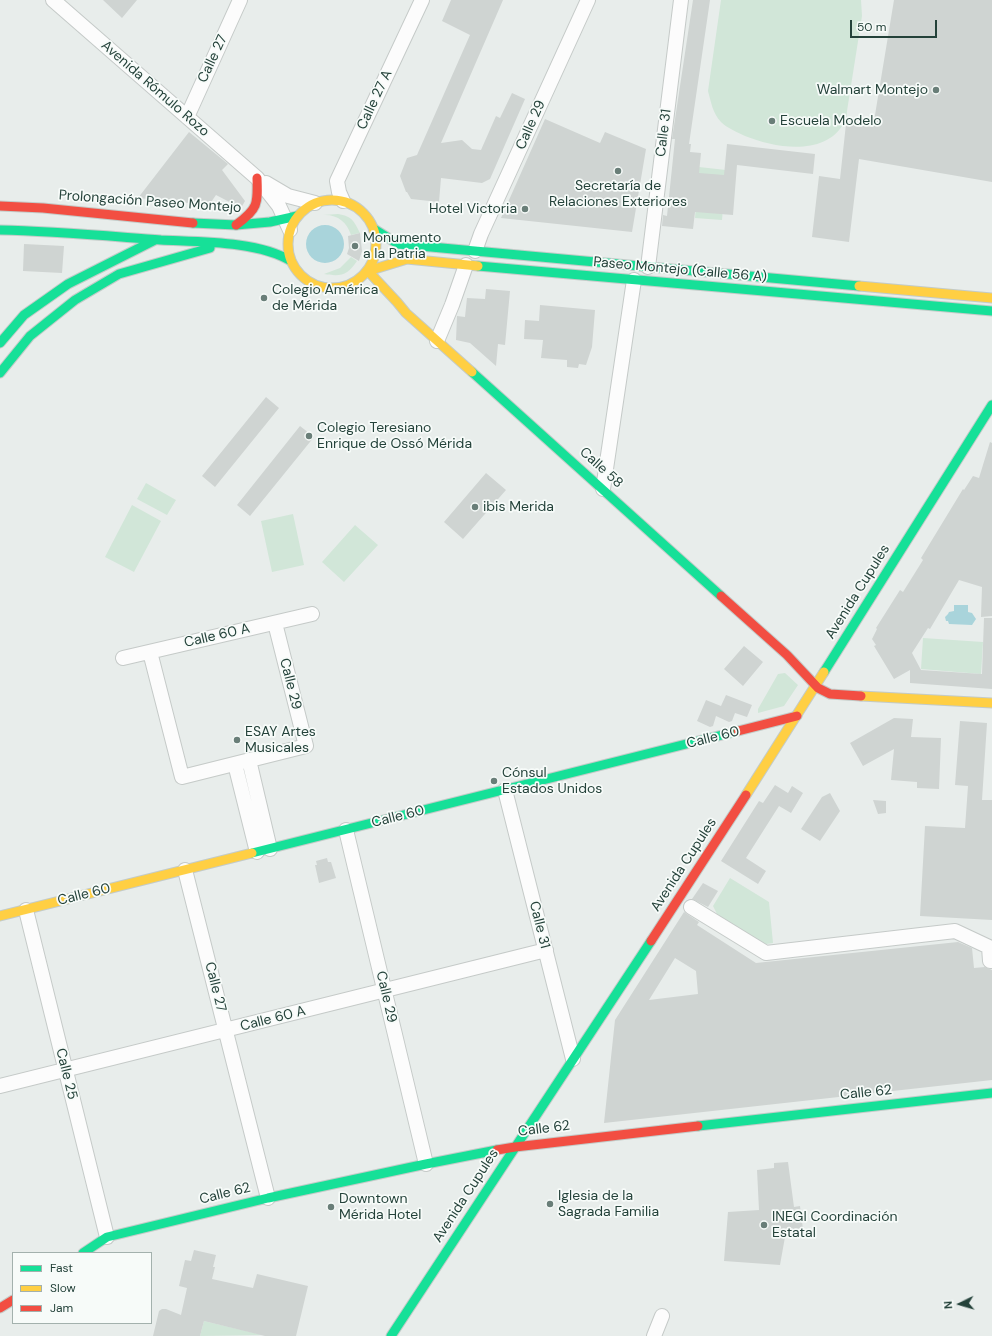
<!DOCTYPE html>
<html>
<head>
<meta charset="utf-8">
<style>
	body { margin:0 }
	#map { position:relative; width:992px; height:1336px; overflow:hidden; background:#e8edeb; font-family:"DM Sans",sans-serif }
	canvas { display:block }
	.legend { position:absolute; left:12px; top:1252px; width:140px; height:72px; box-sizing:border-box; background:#f7fbf9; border:1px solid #a3b1ad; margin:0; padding:5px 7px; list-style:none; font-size:12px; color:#24423a }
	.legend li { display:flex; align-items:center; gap:8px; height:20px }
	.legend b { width:20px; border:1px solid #a3b1ad }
	.north { position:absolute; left:940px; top:1284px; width:40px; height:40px; -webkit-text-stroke:3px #f7fbf9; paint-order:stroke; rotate:265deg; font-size:11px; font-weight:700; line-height:16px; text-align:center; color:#24423a }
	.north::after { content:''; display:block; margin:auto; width:14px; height:18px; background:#24423a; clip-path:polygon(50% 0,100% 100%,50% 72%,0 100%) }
	.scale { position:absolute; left:850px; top:20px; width:87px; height:18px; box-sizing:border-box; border:2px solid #24423a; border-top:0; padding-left:5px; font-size:12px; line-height:14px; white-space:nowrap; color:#24423a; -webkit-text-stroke:3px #f7fbf9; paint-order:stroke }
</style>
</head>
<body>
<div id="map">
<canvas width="992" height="1336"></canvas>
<ul class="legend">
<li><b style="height:5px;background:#16e098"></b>Fast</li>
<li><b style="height:5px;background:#ffcf43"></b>Slow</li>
<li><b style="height:5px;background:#f24e42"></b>Jam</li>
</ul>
<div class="north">N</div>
<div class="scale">50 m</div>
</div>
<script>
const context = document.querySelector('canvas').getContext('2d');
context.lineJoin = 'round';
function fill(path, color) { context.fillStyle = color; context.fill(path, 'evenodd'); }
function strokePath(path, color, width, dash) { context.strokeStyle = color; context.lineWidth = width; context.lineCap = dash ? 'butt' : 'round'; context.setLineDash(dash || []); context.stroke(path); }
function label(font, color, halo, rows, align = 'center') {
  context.font = font + ' "DM Sans",sans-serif'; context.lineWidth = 3.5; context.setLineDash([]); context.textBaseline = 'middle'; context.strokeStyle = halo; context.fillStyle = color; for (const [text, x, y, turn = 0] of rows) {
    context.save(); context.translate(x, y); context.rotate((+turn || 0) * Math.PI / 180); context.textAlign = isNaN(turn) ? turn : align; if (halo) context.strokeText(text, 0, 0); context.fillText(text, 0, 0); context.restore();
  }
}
fill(new Path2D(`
	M721,0h140l1,16 -15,95c0,4 -1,9 -3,12 -19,34 -69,25 -99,13 -8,-4 -18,-8 -24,-14 -8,-8 -10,-20 -13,-31z
	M699,167l27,3 -4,50 -27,-2z
	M338,214c14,2 16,7 22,19l-9,2c-4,-13 -14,-21 -28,-20z
	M351,257l6,4c-9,14 -16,16 -33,13l16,-6z
	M146,483l30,17 -9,15 -30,-16z
	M132,505l29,16 -27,51 -29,-15z
	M293,514l11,51 -32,7 -11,-51z
	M355,525l23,20 -34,37 -22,-20z
	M923,638l60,4 -2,32 -60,-5z
	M785,673l13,12 -14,21 -26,7v-4l20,-35z
	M730,878l39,24 4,41 -13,2 -43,-31 -4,-8z
	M204,1321l59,14 -63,1z`), '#d1e6d8');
fill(new Path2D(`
	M306 244a19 19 0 1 1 38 0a19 19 0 1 1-38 0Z
	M954,605h14v7l4,1 4,6 -4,6 -23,-1 -1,-3h-2l-1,-4 3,-3 1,-2 5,-1z`), '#a9d4db');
fill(new Path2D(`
	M103,0h34l-15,18z
	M451,0h52l-62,143 21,-3 10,9 9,1 15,-34 4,2 12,-25 13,6 -35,80 -8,4 -41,-5 -2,24 -28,-3 -4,-7h-1l-6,-16 7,-18 10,-3 53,-120 -28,-14z
	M693,0h17l-21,144h2l-1,8 11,1 -2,20 25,2 3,-31 88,10 -2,20 -76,-9 -4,50 -38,-3 -2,17 -31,-3 1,-11 4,1 8,-77h-3z
	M894,0h98v182l-133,-23 -10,83 -37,-5 7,-61 21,3 6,-55 27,3z
	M545,119l55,24 5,-11 41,17 -14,83 -131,-14z
	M189,132l39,32 -6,6 23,31 -4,7 -25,-13 -7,10 -71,-7z
	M360,233l2,18 -3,10 -12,-7 2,-6 -1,-12z
	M24,244l40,2 -2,27 -39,-2z
	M486,289l24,2 -5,54 -7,-1 -2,22 -26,-23 -14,-3 1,-24 8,1 2,-19 18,1z
	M540,305l55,5 -3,37 -6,18 -7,-1 -1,4 -11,-1v-7l-26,-2 2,-18 -19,-1 1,-19 14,1z
	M266,397l13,11 -64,79 -13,-11z
	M300,426l14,11 -64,79 -13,-11z
	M990,442l2,1v173l-11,1 1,-30 -23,-7 -29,49 -2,-1 -16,25 9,17 61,4 2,-56h8v71l-82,-6v-13l-16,9 -20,-33 2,-1 -4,-6 5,-10 -1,-1 24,-38 3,2 20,-32 -2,-2 42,-69 1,1 9,-14 6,2z
	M486,473l20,17 -43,49 -19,-17z
	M744,646l19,16 -20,24 -19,-17z
	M726,695l26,10 -5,12 -12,-4 -3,8 -3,1 -13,-6 -3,10 -3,1 -13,-6 9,-21 15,6z
	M894,718l19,1 -2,18 30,1 -2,51 -22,-1v-6l-26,-2 3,-31 -31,17 -13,-23z
	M960,721l27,2 -5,77h10v120l-72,-4 5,-90 40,2 3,-42 -13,-1z
	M775,785l13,8 4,-7 11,7 -12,20 -12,-7 -33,52 20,13 -8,13 -37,-23 38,-60 4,2z
	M830,793l10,18 -20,30 -19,-12 21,-32z
	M873,800l13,1v12l-8,1z
	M327,858l1,4h3l5,16 -17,5 -4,-18h2l-1,-4z
	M703,883l15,8 -10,16 -16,-8z
	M684,912l15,10 -2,3 59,38 202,-21 14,6 2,20 11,-1 7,3v110l-388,43 11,-103zM675,958l21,13 2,23 -49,6z
	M788,1162l6,45 6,-1 4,31h-19l-5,28 -56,-4 4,-49 31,-2 -2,-40 17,-2v-5z
	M194,1250l22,5 -3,12h2l-3,12 41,9 4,-14 51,12 -12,50h-31l-61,-15 -4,15h-47l6,-25 3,-2h4l15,6 6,-27 -8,-2 6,-26 6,1z`), '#cfd4d2');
const street = new Path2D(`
	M53,0l204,178 22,28 11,24
	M187,117l53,-117
	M266,183l22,13 27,7
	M343,201l-4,-9 -2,-11 85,-181
	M475,251l6,-17 107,-234
	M648,267l33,-267
	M437,341l15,-36 14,-40
	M603,489l31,-209
	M150,652l32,125 124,-31 -31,-123
	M123,658l189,-44
	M249,760l21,89
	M235,764l22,88
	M505,790l68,269
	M346,830l80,334
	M185,870l83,328
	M691,907l75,46 189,-22 34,16 1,14h2
	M26,910l81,327
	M0,1086l546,-136
	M654,1336l8,-20`);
const fast = new Path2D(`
	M193,223l43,2 34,-3 27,-6
	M374,229l24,15 461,42
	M0,230c54,1 107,6 161,10 39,2 97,1 130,21
	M478,266l514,45
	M0,343l24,-28 44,-31 87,-44
	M472,372l249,224
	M0,373l30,-37 45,-36 44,-26 91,-26
	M824,672l168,-267
	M252,853l486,-122
	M698,1126l294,-33
	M83,1253l24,-16 161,-39 158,-34 71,-14
	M391,1336l260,-395`);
const slow = new Path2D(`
	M288 244a44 44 0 1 1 88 0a44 44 0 1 1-88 0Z
	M859,286l133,12
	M472,372l-66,-59 -9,-11 -29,-31 39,-12 71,7
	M861,696l131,7
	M746,795l78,-123
	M0,916l252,-63`);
const jam = new Path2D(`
	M0,206l43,2 150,15
	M236,225c22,-16 22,-21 21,-47
	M721,596l66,59 31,33 12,6 31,2
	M738,731l59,-15
	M651,941l95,-146
	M497,1150l18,-3 183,-21
	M0,1308l13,-8`);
strokePath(street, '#c5cac8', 16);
strokePath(fast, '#c3cbc8', 11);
strokePath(slow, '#c3cbc8', 11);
strokePath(jam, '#c3cbc8', 11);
strokePath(street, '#fcfcfc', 14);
strokePath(fast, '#16e098', 9);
strokePath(slow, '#ffcf43', 9);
strokePath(jam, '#f24e42', 9);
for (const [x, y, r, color] of [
	[936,90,4,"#697e78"],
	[772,121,4,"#697e78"],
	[618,171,4,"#697e78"],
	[525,209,4,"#697e78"],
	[355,246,4,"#697e78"],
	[264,298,4,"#697e78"],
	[309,436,4,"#697e78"],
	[475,507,4,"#697e78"],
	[237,740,4,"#697e78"],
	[494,781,4,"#697e78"],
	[550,1204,4,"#697e78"],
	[331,1207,4,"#697e78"],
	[764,1225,4,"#697e78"]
]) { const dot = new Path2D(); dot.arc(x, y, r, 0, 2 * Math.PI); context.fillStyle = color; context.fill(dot); strokePath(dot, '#f7fbf9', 1.5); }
label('14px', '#24423a', '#f7fbf9', [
	["Calle 27",213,59,-65],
	["Avenida Rómulo Rozo",155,89,41],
	["Calle 27 A",375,100,-65],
	["Calle 29",531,125,-66],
	["Calle 31",664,133,-83],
	["Prolongación Paseo Montejo",150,202,4],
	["Paseo Montejo (Calle 56 A)",680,270,5],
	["Calle 58",601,468,42],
	["Avenida Cupules",858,592,-58],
	["Calle 60 A",217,636,-13],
	["Calle 29",290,684,76],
	["Calle 60",713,738,-14],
	["Calle 60",398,817,-14],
	["Avenida Cupules",684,865,-57],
	["Calle 60",84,895,-14],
	["Calle 31",539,925,76],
	["Calle 27",215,987,76],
	["Calle 29",386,997,77],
	["Calle 60 A",273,1019,-14],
	["Calle 25",66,1074,76],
	["Calle 62",866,1093,-6],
	["Calle 62",544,1129,-7],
	["Calle 62",225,1194,-14],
	["Avenida Cupules",466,1196,-57]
]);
label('14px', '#24423a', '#f7fbf9', [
	["Walmart Montejo",928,90,"right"],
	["Escuela Modelo",780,121],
	["Secretaría de",618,186,"center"],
	["Relaciones Exteriores",618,202,"center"],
	["Hotel Victoria",517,209,"right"],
	["Monumento",363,238],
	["a la Patria",363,254],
	["Colegio América",272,290],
	["de Mérida",272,306],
	["Colegio Teresiano",317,428],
	["Enrique de Ossó Mérida",317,444],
	["ibis Merida",483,507],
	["ESAY Artes",245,732],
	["Musicales",245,748],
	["Cónsul",502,773],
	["Estados Unidos",502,789],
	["Iglesia de la",558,1196],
	["Sagrada Familia",558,1212],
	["Downtown",339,1199],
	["Mérida Hotel",339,1215],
	["INEGI Coordinación",772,1217],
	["Estatal",772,1233]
], 'left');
</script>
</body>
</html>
